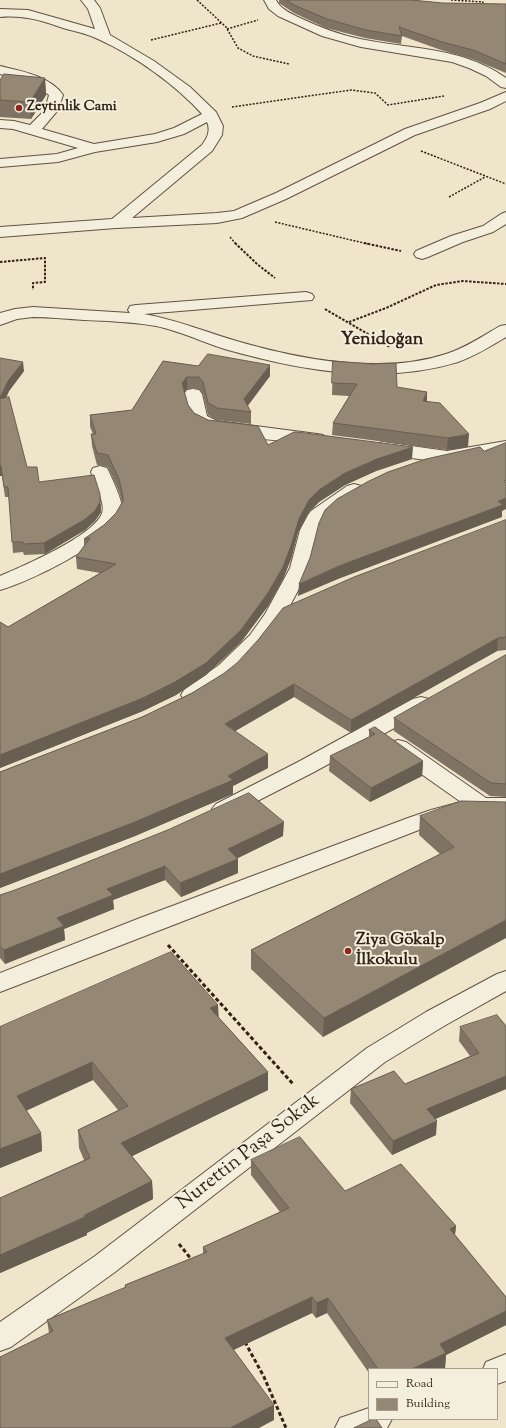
<!DOCTYPE html>
<html>
<head>
<meta charset="utf-8">
<style>
	body { margin:0 }
	#map { position:relative; width:506px; height:1428px; overflow:hidden; background:#eee5ca; font-family:"Sorts Mill Goudy",serif }
	canvas { display:block }
	.legend { position:absolute; left:368px; top:1368px; width:130px; height:52px; box-sizing:border-box; background:#f4eedd; border:1px solid #a79c8d; margin:0; padding:5px 7px; list-style:none; font-size:12px; color:#332116 }
	.legend li { display:flex; align-items:center; gap:8px; height:20px }
	.legend b { width:20px; border:1px solid #a79c8d }
</style>
</head>
<body>
<div id="map">
<canvas width="506" height="1428"></canvas>
<ul class="legend">
<li><b style="height:5px;background:#f4eedd"></b>Road</li>
<li><b style="height:11px;background:#948774"></b>Building</li>
</ul>
</div>
<script>
const context = document.querySelector('canvas').getContext('2d');
context.lineJoin = 'round';
function strokePath(path, color, width, dash) { context.strokeStyle = color; context.lineWidth = width; context.lineCap = dash ? 'butt' : 'round'; context.setLineDash(dash || []); context.stroke(path); }
function fill(path, color) { context.fillStyle = color; context.fill(path, 'evenodd'); }
function label(font, color, halo, rows, align = 'center') {
  context.font = font + ' "Sorts Mill Goudy",serif'; context.lineWidth = 4; context.setLineDash([]); context.textBaseline = 'middle'; context.strokeStyle = halo; context.fillStyle = color; for (const [text, x, y, turn = 0] of rows) {
    context.save(); context.translate(x, y); context.rotate((+turn || 0) * Math.PI / 180); context.textAlign = isNaN(turn) ? turn : align; if (halo) context.strokeText(text, 0, 0); context.fillText(text, 0, 0); context.restore();
  }
}
const minor = new Path2D(`
	M81,0h13l6,8 10,27 44,26 36,26 26,25 7,14 -1,9 -10,16 -80,67 85,-5 17,-2 42,-18 129,-64 75,-26 26,-11v9l-16,8 -75,26 -129,64 -44,19 -25,5 -101,5 -116,9v-10l112,-8 90,-74c5,-7 9,-14 5,-23l-23,12 -27,8 -62,10 -37,10 -58,5v-8l57,-5 21,-6 -65,-19 -13,-1v-8l14,1 16,4 15,-15 4,-15 -15,-10 -34,-11v-8c21,5 50,10 63,29l-5,15 -16,19 52,15 61,-10 19,-6 28,-14c-26,-29 -68,-59 -104,-75 -12,-6 -26,-8 -38,-12 -20,-7 -38,-12 -60,-10v-8l28,1 67,19 -7,-20z
	M264,0h12c4,9 16,14 24,18 19,9 40,17 60,21 33,7 67,8 99,17 17,5 33,12 47,22v10l-5,-1 -15,-11 -17,-8 -17,-6 -91,-15 -39,-11 -44,-20 -9,-7z
	M506,212v12l-13,8 -30,10 -35,15 -6,2 -6,-2 -2,-3 2,-3 35,-15 32,-10 18,-12z
	M306,292l6,2 2,3 -2,3 -168,14c34,6 64,19 96,28 63,18 142,33 206,12 19,-6 37,-18 54,-28l6,-1v12c-15,9 -31,19 -48,25 -76,23 -155,9 -230,-12 -24,-7 -47,-19 -72,-24 -23,-4 -48,-5 -72,-6 -17,-1 -34,-3 -51,-3l-16,2 -17,6v-12l15,-4 18,-2 97,6 -2,-3 2,-4 6,-1z
	M193,389l6,1 3,4 5,22 10,5 100,13 6,1 3,4 -3,4 -6,1c-23,-2 -114,-8 -126,-23 -5,-6 -5,-19 -7,-27l3,-4z
	M506,441v12l-59,10 -64,-9 -7,-2 -2,-4 2,-4 7,-2 64,9z
	M100,466l7,2 2,4c4,9 15,31 13,41 -8,28 -95,70 -122,77v-14c23,-10 94,-40 102,-63 4,-9 -8,-31 -11,-41l2,-4z
	M354,484l7,2 2,4 -2,4 -35,24 -6,12 -10,38 -25,47 -21,28 -29,32 -35,25 -8,2 -8,-2 -3,-5 3,-5 35,-25 31,-30 15,-21 25,-46 10,-38 8,-15 3,-4 36,-25z
	M421,697l8,2 3,5 -3,5 -115,63 -82,42 -8,2 -8,-2 -4,-5 4,-5 82,-42 115,-63z
	M398,740l8,2 80,56h20v14h-25l-36,9 -21,7 -424,164v-19l140,-55 268,-100 23,-8 30,-8 -71,-50 -3,-5 3,-5z
	M506,971v20l-62,35 -59,36 -270,210 -104,75 -11,4v-29l95,-66 272,-208 59,-36 71,-38z
	M506,1354v27l-9,3v-15h-14l3,-7z
	M369,1408v11h23l-5,9h-52l5,-10z`);
strokePath(minor, '#625243', 2);
strokePath(new Path2D(`
	M197,0l29,27 12,21 15,8 36,8
	M451,0l32,2 -1,3
	M227,29l31,-9
	M151,40l70,-17
	M232,107l119,-17 24,3 13,12 56,-9
	M421,151l85,33
	M449,197l36,-20
	M275,222l93,22
	M230,237l6,7`), '#332116', 1.5, [2, 1.5]);
strokePath(new Path2D(`
	M235,243l22,21 18,14
	M364,243l37,8
	M0,262l45,-4v24l-12,1v7
	M325,309l65,38
	M349,322l37,-14 50,-23 27,-4 43,3`), '#332116', 2, [2.5, 1.5]);
strokePath(new Path2D(`
	M168,945l125,139
	M179,1244l13,16
	M245,1342l19,35 22,51`), '#332116', 3, [4, 2.5]);
fill(minor, '#f4eedd');
fill(new Path2D(`
	M279,0h133l30,3 64,1v69l-34,-14 -31,-9 -39,-14 -1,8 -36,-6 -39,-10 -32,-15 -15,-10z
	M45,78l1,17 -15,24 -31,-2v-36z
	M0,358l24,13 -15,20 -3,7 21,69 12,15 62,22v8l-6,9 -10,9 -40,24 -21,1 -1,-3 -10,1 -4,-56h-4l-3,-21h-2z
	M163,361l107,15 -23,30 4,6v12l-34,-4 -9,-5 -5,-21 -4,-5h-12l-3,3 4,13 6,8 14,7 60,25 144,14 -36,12 -31,14 -26,17 -10,10 -11,20 -7,27 -8,20 -15,27 -27,36 -35,33 -30,20 -33,16 -143,57v-146l8,5 92,-54 -23,-4 -1,-12 8,-11v-7l20,-14 12,-12 6,-10 -3,-11 -11,-25 -11,-2 -5,-19 -1,-12h2l-3,-7v-12l42,-5z
	M333,361l64,26 30,5v9l41,46 -21,3 -115,-15 1,-12 16,-27 -17,-1z
	M506,520v130l-9,1 -146,82 -57,-36 -59,34 33,37 -35,18v8l-98,42 -135,52v-116l142,-55 50,-24z
	M506,655v142l-16,-1 -96,-65v-13z
	M369,730l54,31 -1,15 -52,26 -41,-31 1,-15 39,-19z
	M506,802l-183,235 -72,-68v-19l189,-96 -21,-19 1,-19z
	M283,836l-46,22 1,15 -57,24 -16,-17 -52,20 1,9 -50,20 1,11 -60,24 -5,-6v-63z
	M218,1005v12l50,55v18l-136,66 20,25 1,18 -66,34v2l-87,38v-75l84,-38 -5,-12 -1,-18 40,-20 -25,-30 -67,31 15,22 1,18 -42,17v-141z
	M460,1027l46,62 -71,30 1,16 -44,20 -42,-52 1,-14 54,-5 65,-28 -11,-15z
	M251,1160l94,31 111,35 -1,9 51,62v28l-60,30 -1,13 -1,1h-75v4l-42,-60 -11,5 -4,-5 -79,37 41,70 -225,-87 -2,-13 78,-32v-3l78,-31v-7l77,-35 -29,-37z`), '#7f7464');
fill(new Path2D(`
	M45,78l1,17 -15,24 -1,-17z
	M23,362l1,9 -15,20 -9,18v-11l8,-17z
	M270,365v11l-26,35v-12z
	M187,377v12l-4,5 -1,-11z
	M427,392v12l-4,-3z
	M469,434l-1,13 -21,3 1,-12z
	M413,447l-1,12 -36,12 -31,14 -26,17 -10,10 -11,20 -7,27 -8,20 -15,27 -27,36 -35,33 -30,20 -33,16 -143,57v-13l299,-236 10,-19 10,-10 26,-17 32,-14z
	M0,466h1l1,10h-2z
	M100,494l1,18 -6,9 -10,9 -40,24 -1,-11z
	M506,498v11l-4,2v6l-164,62 -40,17 1,-12 40,-18z
	M498,638l-1,13 -146,82v-13z
	M294,684v13l-69,40v-13z
	M268,754v14l-35,18v8l-98,42 -135,52v-14l228,-98z
	M423,761l-1,15 -52,26 1,-14z
	M284,822l-1,14 -55,27v-14z
	M238,859v14l-57,24 -1,-14z
	M165,866v14l-52,20 1,9 -50,20 1,11 -60,24 -1,-14 53,-32 50,-29z
	M506,920v18l-183,99 1,-19z
	M218,1005l1,17 -9,-14z
	M92,1062l1,18 -75,34 -1,-18z
	M268,1072v18l-146,71 -1,-18z
	M506,1076v13l-80,34 1,-14z
	M437,1121l-1,14 -44,20 1,-14z
	M41,1133l1,18 -42,17v-19z
	M152,1181l1,18 -66,34v2l-87,38v-18l85,-40z
	M456,1226l-2,15 -4,-12z
	M312,1297v16l-87,41v-16z
	M328,1298l-1,15 -11,5 1,-15z
	M506,1311v14l-60,30 -1,13 -1,1h-32l28,-25z
	M274,1405v15l-15,8h-29z`), '#685e51');
const building = new Path2D(`
	M287,0h125l30,3 64,1v60l-33,-14 -31,-8 -43,-15 3,9 -36,-6 -39,-11 -33,-14z
	M4,74l41,4 -15,24 -30,-2v-19z
	M208,354l62,11 -26,34 7,13 -34,-4 -9,-5 -5,-21 -4,-5h-12l-5,6 6,22 6,8 14,7 50,6 10,19 26,-13h3l116,15 -36,12 -32,14 -26,17 -10,10 -10,19 -8,27 -8,21 -15,26 -27,37 -35,33 -31,19 -32,16 -143,57v-133l8,5 108,-63 -40,-7 14,-19 -6,1 20,-14 12,-12 7,-12v-4l-4,-18 -11,-24 -11,-2 -6,-19h5l-6,-19 42,-5 31,-49 35,5z
	M0,358l23,4 -15,19 -8,17z
	M333,361l39,3 24,-1 1,24 30,5 -4,9 17,2 29,31 -21,4 -115,-15 24,-39 -25,-1z
	M9,397l18,70h10l2,15 55,-7 6,19v8l-5,9 -11,9 -40,23 -21,1v-2h-11l-4,-55h-4l-3,-21h-1v-67z
	M506,443v38h-2l2,2v15l-8,3 5,4 -164,61 -40,18 11,-26 9,-35 6,-13 12,-11 32,-18 19,-9 38,-13 54,-12 4,4z
	M506,520v117l-8,1 -147,82 -57,-36 -69,40 43,30 -40,22 5,4 -98,42 -135,52v-102l142,-55 50,-24 31,-19 14,-11 21,-23 25,-32 71,-31z
	M506,655v129l-15,-1 -97,-65z
	M375,727l48,34 -52,27 -41,-32 45,-22 -6,-4z
	M249,793l35,29 -56,27 10,10 -58,24 -15,-17 -58,23 6,6 -56,23 7,8 -60,24 -4,-4v-51l12,-4 38,-14 120,-48z
	M461,801l45,1v118l-182,98 -73,-68 203,-103 -34,-31z
	M171,952l47,53 -8,3 58,64 -147,71 31,38 -67,34v2l-85,38v-57l90,-40 -12,-28 50,-24 -36,-44 -75,34 24,37 -41,16v-122z
	M497,1015l9,11v50l-79,33 10,12 -44,20 -42,-52 43,-18 11,13 74,-31 -19,-26z
	M300,1137l45,54 56,-27 55,62 -6,3 56,68v14l-66,33 6,9 -34,16h-34l-50,-71 -11,5 -5,-6 -87,41 49,67 -44,23h-230v-71l53,-26 -6,-11 79,-33 -1,-2 82,-33 -4,-5 86,-39 -38,-48z
	M373,1419h3l6,9h-28z`);
fill(building, '#948774');
strokePath(building, '#685e51', 1);
for (const [x, y, r, color] of [
	[19,108,4,"#8f2418"],
	[348,951,4,"#8f2418"]
]) { const dot = new Path2D(); dot.arc(x, y, r, 0, 2 * Math.PI); context.fillStyle = color; context.fill(dot); strokePath(dot, '#f4eedd', 1.5); }
label('bold 14px', '#332116', '#f4eedd', [
	["Zeytinlik Cami",27,108]
], 'left');
label('bold 17px', '#332116', '#f4eedd', [
	["Ziya Gökalp",356,941],
	["İlkokulu",356,961]
], 'left');
label('bold 18px', '#332116', '#f4eedd', [
	["Yenidoğan",382,341]
]);
label('20px', '#332116', '#f4eedd', [
	["Nurettin Paşa Sokak",249,1153,-38]
]);
</script>
</body>
</html>
